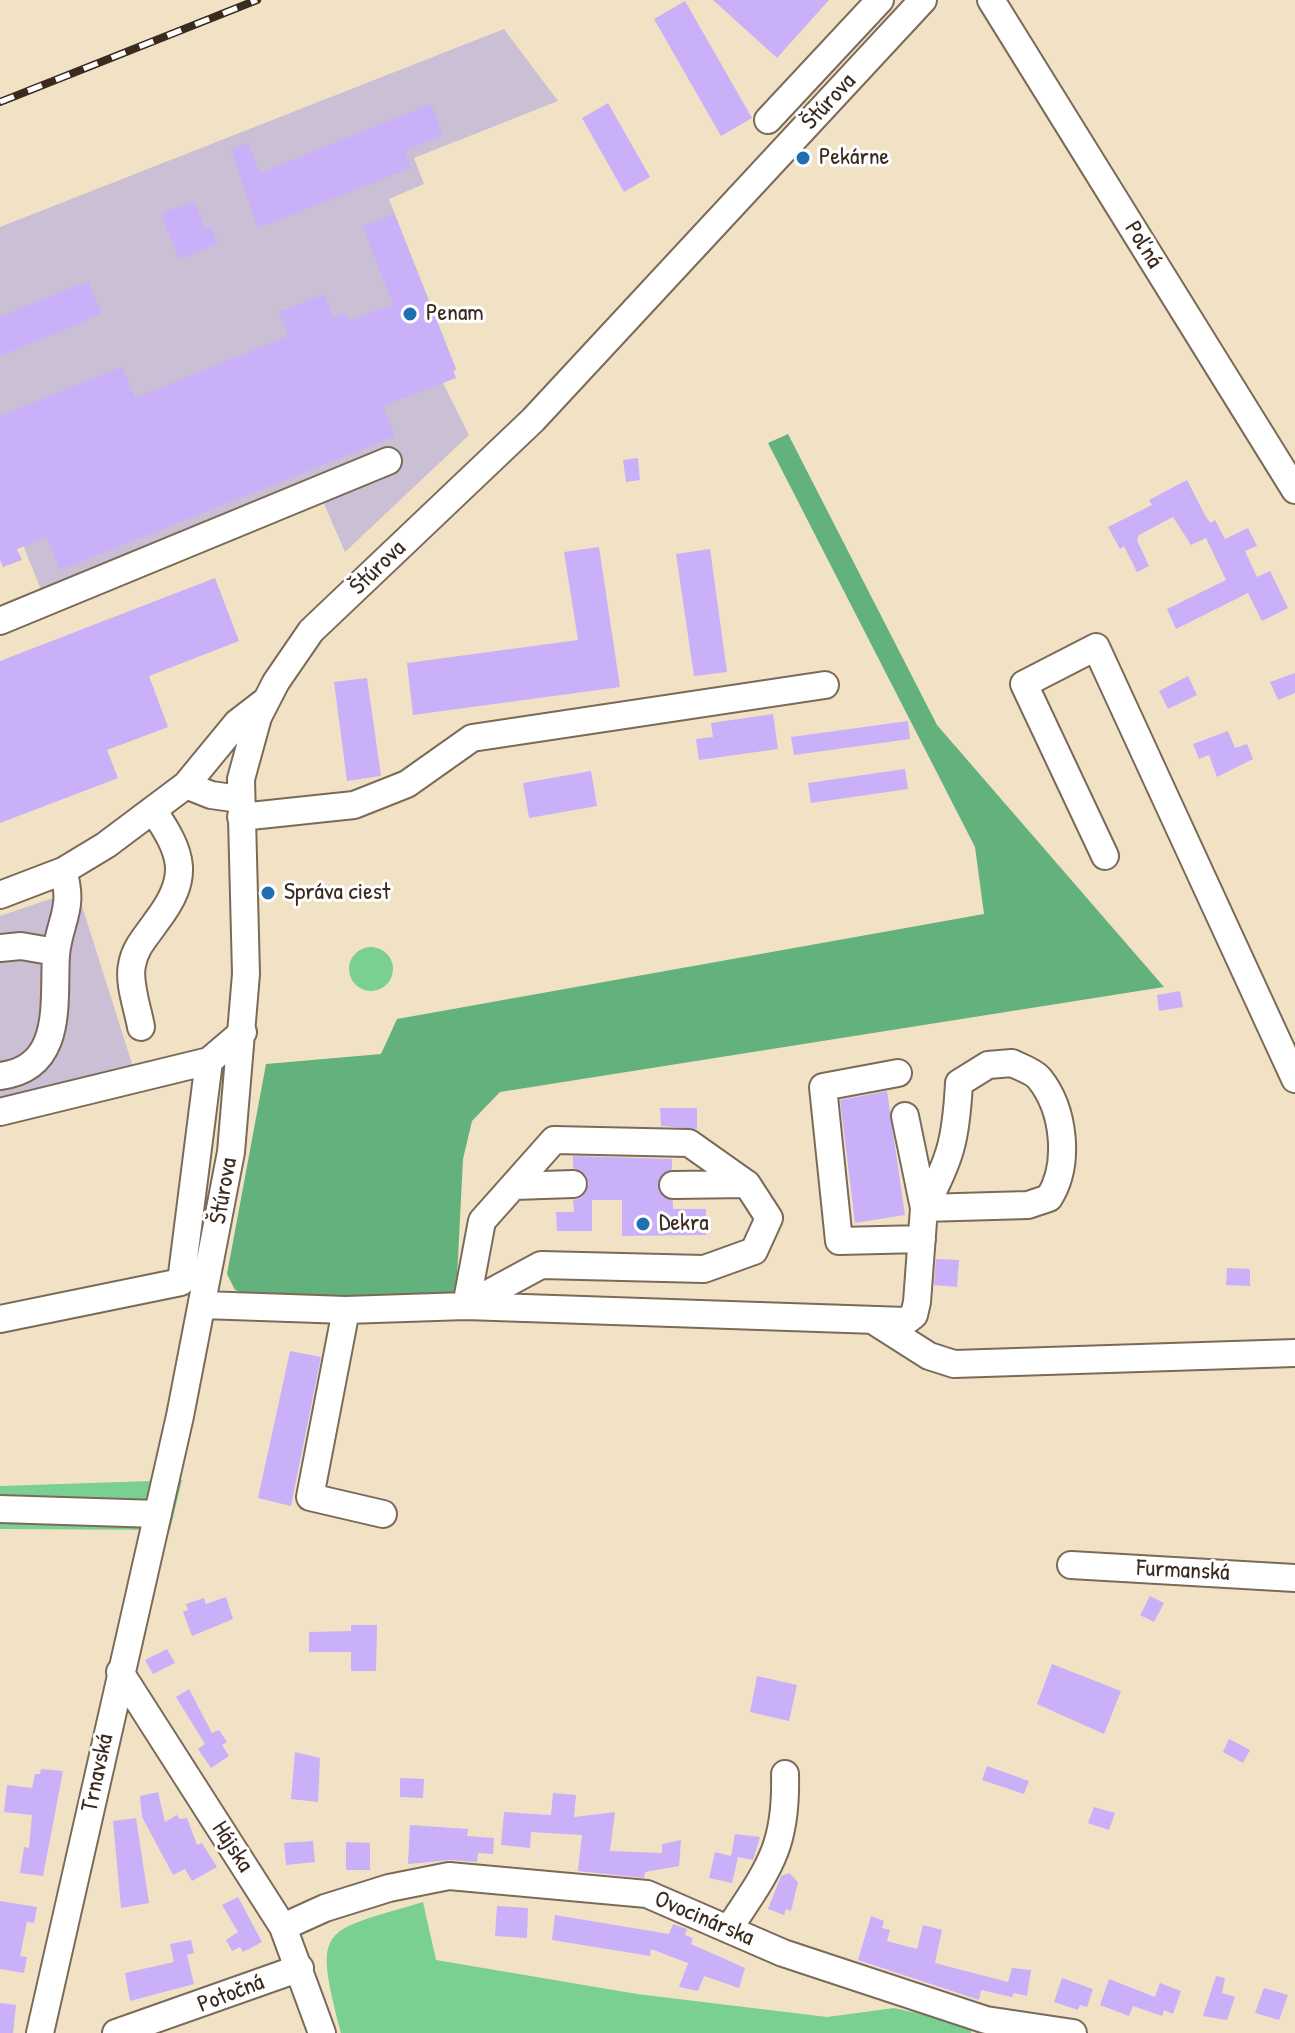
<!DOCTYPE html>
<html>
<head>
<meta charset="utf-8">
<style>
	body { margin:0 }
	canvas { display:block; background:#f1e2c5 }
</style>
</head>
<body>
<canvas width="1295" height="2033"></canvas>
<script>
const context = document.querySelector('canvas').getContext('2d');
context.lineJoin = 'round';
function fill(path, color) { context.fillStyle = color; context.fill(path, 'evenodd'); }
function strokePath(path, color, width, dash) { context.strokeStyle = color; context.lineWidth = width; context.lineCap = dash ? 'butt' : 'round'; context.setLineDash(dash || []); context.stroke(path); }
function label(font, color, halo, rows, align = 'center') {
  context.font = font + ' "Patrick Hand",sans-serif'; context.lineWidth = 6; context.setLineDash([]); context.textBaseline = 'middle'; context.strokeStyle = halo; context.fillStyle = color; for (const [text, x, y, turn = 0] of rows) {
    context.save(); context.translate(x, y); context.rotate((+turn || 0) * Math.PI / 180); context.textAlign = isNaN(turn) ? turn : align; if (halo) context.strokeText(text, 0, 0); context.fillText(text, 0, 0); context.restore();
  }
}
fill(new Path2D(`
	M504,29l54,72 -144,57 10,26 -35,15 67,170 -13,14 26,52 -124,117 -24,-55 -272,113 -49,-123v-260z
	M77,890l56,177 -133,34v-185z`), '#cbbfd5');
fill(new Path2D(`
	M349 969a22 22 0 1 1 44 0a22 22 0 1 1-44 0Z
	M182,1480l-12,50 -170,-1v-43z
	M423,1902l13,58 201,34 190,23 67,-9 78,17 -1,8h-630c-28,-109 -21,-100 82,-131z`), '#7acf93');
fill(new Path2D(`
	M788,434l149,291 227,262 -664,105 -28,29 -9,38 -7,139 -191,1 -30,-9 -8,-16 39,-210 115,-10 16,-35 587,-105 -9,-67 -207,-404z`), '#63b27d');
fill(new Path2D(`
	M713,0h116l-52,58z
	M685,1l67,117 -31,18 -67,-117z
	M608,103l42,74 -26,15 -42,-74z
	M431,104l12,31 -38,16 6,17 -153,60 -27,-78 17,-7 12,30z
	M194,201l11,27 6,-2 7,18 -39,15 -18,-45z
	M394,214l62,155 -3,1 3,8 -73,28 12,30 -335,134 -13,-33 -30,12 5,11 -19,7 -3,-7v-144l122,-49 13,31 153,-62 -9,-24 45,-18 10,24 12,-5 3,8 44,-17 -30,-77z
	M88,281l14,33 -102,42v-39z
	M638,458l2,22 -14,2 -3,-22z
	M1187,480l20,39 4,4 4,-3 10,19 23,-11 9,18 -12,5 12,26 13,-6 18,37 -26,13 -14,-28 -72,36 -9,-20 59,-29 -20,-42 -15,7 -18,-28 -34,18 -2,5 12,26 -12,6 -13,-26 -4,3 -12,-22 44,-22 -3,-5z
	M599,547l21,140 -207,28 -6,-52 171,-23 -14,-88z
	M710,549l17,123 -33,4 -18,-122z
	M215,578l24,63 -90,35 19,51 -61,23 11,28 -118,45v-162z
	M1295,673v20l-17,7 -8,-18z
	M1188,676l9,19 -29,14 -9,-18z
	M367,678l14,98 -34,5 -13,-99z
	M773,714l5,35 -79,11 -3,-21 17,-2 -2,-14z
	M908,721l2,18 -116,16 -3,-18z
	M1228,731l7,17 12,-4 6,15 -36,18 -8,-22 -10,4 -6,-15z
	M905,769l3,20 -97,14 -3,-20z
	M591,771l6,35 -68,12 -6,-35z
	M1180,991l3,16 -24,4 -2,-16z
	M887,1091l18,124 -50,8 -15,-123z
	M660,1108h37v21l-36,-3z
	M573,1156l99,3v10l-13,9v14l14,9v8h33v26l-84,1v-36h-30v31h-35l-1,-19h18l-1,-12 9,-3 7,-13 -3,-9 -13,-7z
	M936,1259l23,1 -2,27 -23,-2z
	M1227,1268l23,1v17l-24,-1z
	M290,1351l31,6 -30,149 -33,-8z
	M1150,1596l14,7 -10,19 -14,-7z
	M226,1597l7,22 -41,17 -9,-24 5,-2 -2,-6 18,-6 2,6z
	M351,1625h26l-1,46h-25v-19h-42v-20l42,-1z
	M167,1649l8,14 -22,11 -8,-14z
	M1052,1664l69,27 -17,43 -67,-30z
	M757,1676l40,9 -8,36 -39,-9z
	M189,1689l23,44 7,-3 8,12 -5,3 7,11 -18,12 -13,-19 7,-5 -29,-47z
	M1229,1739l21,11 -7,13 -20,-11z
	M295,1752l25,6 -2,44 -27,-3z
	M987,1766l42,15 -5,13 -42,-14z
	M41,1769l22,2 -20,105 -23,-3 4,-26 5,1 3,-33 -28,-3 3,-27 25,3 3,-14h5z
	M400,1778l24,1 -1,19 -23,-1z
	M158,1792l7,30 12,-7 3,4 7,-1 10,27 5,-2 15,24 -25,14 -7,-12 -12,6 -31,-58 -2,-21z
	M553,1793l23,2 -2,22 41,-5 -5,39 52,2v-9l19,-4 -2,26 -34,6 -1,6 -66,-7 4,-36 -51,-3 -1,16 -29,-3 3,-33 47,3z
	M1094,1807l21,6 -6,17 -21,-7z
	M136,1818l13,85 -28,5 -8,-87z
	M410,1825l58,4 -1,7 27,2 -1,16 -15,-1 -1,9 -27,-2 -42,4z
	M735,1834l25,3 -7,23 -15,-3 -6,26 -23,-5 6,-26 16,4z
	M313,1841l2,21 -29,3 -2,-22z
	M346,1842l24,1v27h-24z
	M789,1873l9,9 -7,29 -5,-2 -2,6 -16,-6 13,-33z
	M238,1897l24,45 -19,10 -3,-5 -8,4 -6,-11 12,-8 -16,-27z
	M0,1901l37,6 -3,16 -7,-1 -7,34 7,1 -3,16 -24,-4z
	M497,1906l31,2 -1,30 -32,-2z
	M555,1915l114,19 4,-10 14,5 -2,6 8,3 -2,6 54,24 -6,20 -35,-12 -6,15 -19,-4 9,-24 -37,-14 -1,7 -98,-16z
	M871,1916l13,5 -2,7 8,2 -3,11 30,8 6,-24 19,5 -7,33 73,19 4,-14 19,2 -4,26 -13,-3 -2,4 -31,-7 -2,10 -121,-40z
	M191,1940l3,13 -7,2 7,29 -64,17 -5,-28 49,-11 -4,-18z
	M1216,1976l9,2 -3,15 13,4 -8,23 -24,-4z
	M1062,1978l31,11 -6,18 -7,-2 -2,5 -24,-8z
	M1109,1979l46,18 5,-14 21,8 -8,23 -9,-4 -2,6 -29,-10 -4,10 -29,-11z
	M1264,1988l24,7 -9,25 -24,-7z
	M0,2003l16,2 -3,28h-13z`), '#caaff9');
const minor = new Path2D(`
	M991,0l304,490
	M768,120l112,-120
	M0,621l388,-160
	M186,785l25,10 29,4
	M241,817l113,-12 53,-21 65,-46 353,-53
	M1105,856l-81,-172 72,-37 199,432
	M0,895l63,-24 43,-26 80,-60 51,-62 26,-20
	M0,948l21,-2 35,6
	M141,1027c-3,-18 -13,-44 -9,-62 3,-18 14,-28 24,-43 35,-45 27,-68 -3,-112
	M1012,1063c8,4 21,8 27,15 26,32 31,87 10,120l-21,7 -104,3c27,-49 32,-69 35,-125l29,-18z
	M898,1073l-75,14 16,154 83,-2
	M0,1076c65,-8 53,-75 56,-121 3,-34 19,-46 7,-84
	M0,1112l209,-51
	M514,1186l59,-2
	M469,1304l72,-39 163,4 50,-18 15,-33 -22,-34 -74,1
	M203,1305l143,5 120,-4 440,15 8,-6 3,-13 7,-94 -19,-92
	M466,1306l16,-85 72,-81 135,3 58,41
	M346,1310l-36,187 73,17
	M0,1319l181,-37 28,-221 34,-29
	M874,1321l55,35 25,8 341,-11
	M0,1509l158,5
	M1071,1565l224,13
	M120,1672l163,255 39,106
	M283,1927l42,-19 64,-20 60,-12 198,18 136,59 203,67 87,13
	M730,1927c39,-59 57,-80 55,-153
	M40,2033l140,-617 51,-264 15,-178 -5,-195 17,-62 18,-35 35,-51 222,-211 390,-420
	M116,2033l184,-65`);
strokePath(minor, '#7b6a58', 30);
strokePath(minor, '#fff', 26);
const rail = new Path2D(`
	M0,102l257,-102`);
strokePath(rail, '#3b2a1e', 8);
strokePath(rail, '#fff', 5, [15]);
for (const [x, y, r, color] of [
	[803,158,8,"#1f6fb2"],
	[410,314,8,"#1f6fb2"],
	[268,893,8,"#1f6fb2"],
	[643,1224,8,"#1f6fb2"]
]) { const dot = new Path2D(); dot.arc(x, y, r, 0, 2 * Math.PI); context.fillStyle = color; context.fill(dot); strokePath(dot, '#fff', 3); }
label('24px', '#3b2a1e', '#fff', [
	["Štúrova",829,102,-47],
	["Poľná",1143,245,58],
	["Štúrova",378,568,-44],
	["Štúrova",224,1191,-80],
	["Furmanská",1183,1571,3],
	["Trnavská",98,1773,-78],
	["Hájska",232,1847,57],
	["Ovocinárska",704,1919,23],
	["Potočná",231,1994,-21]
]);
label('24px', '#3b2a1e', '#fff', [
	["Pekárne",819,158],
	["Penam",426,314],
	["Správa ciest",284,893],
	["Dekra",659,1224]
], 'left');
</script>
</body>
</html>
